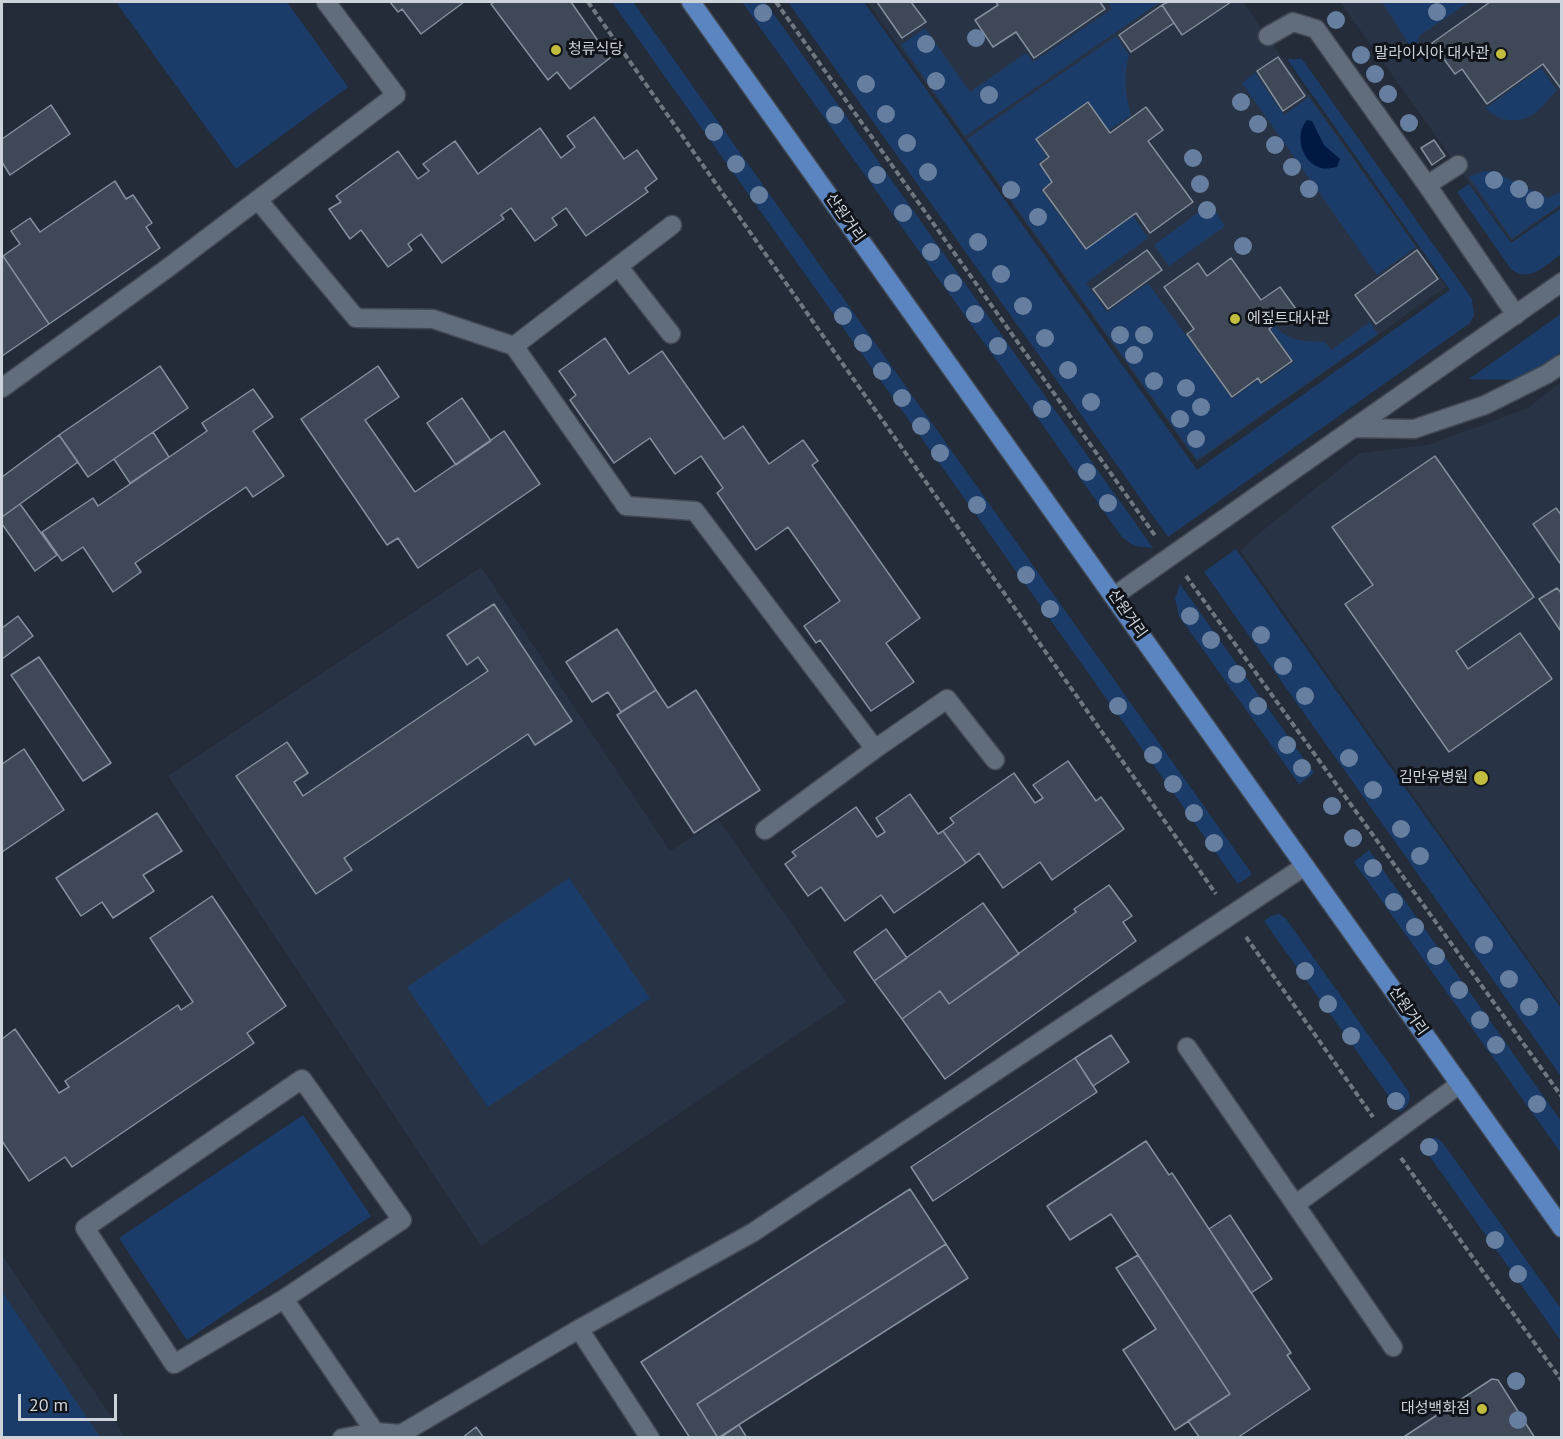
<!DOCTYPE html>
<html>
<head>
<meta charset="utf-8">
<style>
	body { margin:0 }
	#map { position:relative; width:1563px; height:1439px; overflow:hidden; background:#232c38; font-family:"PT Sans",sans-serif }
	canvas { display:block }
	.frame { position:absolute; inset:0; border:3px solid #cdd3db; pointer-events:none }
	.scale { position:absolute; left:18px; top:1394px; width:99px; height:27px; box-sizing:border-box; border:3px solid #cdd3db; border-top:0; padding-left:8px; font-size:18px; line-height:21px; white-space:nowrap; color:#cdd3db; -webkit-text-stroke:4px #10141a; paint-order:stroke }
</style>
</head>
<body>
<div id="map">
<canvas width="1563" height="1439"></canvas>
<div class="frame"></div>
<div class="scale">20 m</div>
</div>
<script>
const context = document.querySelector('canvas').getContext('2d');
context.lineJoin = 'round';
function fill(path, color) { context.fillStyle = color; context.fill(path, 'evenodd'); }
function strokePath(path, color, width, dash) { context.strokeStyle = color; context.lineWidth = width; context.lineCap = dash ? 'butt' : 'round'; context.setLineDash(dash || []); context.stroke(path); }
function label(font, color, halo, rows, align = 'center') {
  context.font = font + ' "PT Sans","Noto Sans KR",sans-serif'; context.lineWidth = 6; context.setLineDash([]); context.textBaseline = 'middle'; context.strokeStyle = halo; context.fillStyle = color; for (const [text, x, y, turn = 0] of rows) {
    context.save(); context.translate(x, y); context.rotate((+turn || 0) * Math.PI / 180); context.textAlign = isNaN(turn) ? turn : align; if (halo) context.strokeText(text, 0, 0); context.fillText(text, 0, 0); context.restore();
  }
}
fill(new Path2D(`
	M867,2h376l203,285 -249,175z
	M1340,2h221v204l-50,35z
	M1561,382v623l-320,-454 15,-15 104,-83 68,-8 100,-37z
	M481,567l189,284 49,-31 127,182 -365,244 -313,-470z
	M2,1255l123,182h-123z`), '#283446');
fill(new Path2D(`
	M116,2h171l61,85 -112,82z
	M612,2h21l619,872 -14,10z
	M742,2h23l388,546 -19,-2 -12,-9z
	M788,2h76l333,468 253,-180 -163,-231h15l170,240 2,16 -4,8 -302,214z
	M1108,2h52l-195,134 -64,-91 24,-17 45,64 56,-39 7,9 79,-53z
	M1382,2h87l-49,33 -4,8 -2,9z
	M1116,36l13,19c-6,23 -4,37 2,60l-22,15 -21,-29 -53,38 12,18 -9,6 13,19 -10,8 44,60 48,-34 15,22 -62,45 21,29 41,-29 84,116 26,-19 4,5 32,-23 -23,-33 5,-3c11,16 31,15 49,16l6,8 39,-28 8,12 -181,126 -230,-321z
	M1541,68l16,22c-7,7 -15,18 -23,24 -16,10 -36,8 -48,-6z
	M1255,73l29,42 25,-18 107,150 -39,28 -135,-192z
	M1484,171l12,2 52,25 13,-6v12l-49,35 -43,-62z
	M1469,184l42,59 50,-35v46c-15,11 -32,30 -50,15l-54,-77z
	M1210,204l15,22 -56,40 -15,-21z
	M1561,314v38l-38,28 -54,-1z
	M1236,549l325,459v68l-357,-504z
	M1180,584l134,189 -15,11 -120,-168 -4,-17z
	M1369,850l192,271v32l-207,-291z
	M569,878l81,120 -162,109 -81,-120z
	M1279,914l7,5 123,173c2,10 -1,14 -9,20l-136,-191 7,-5z
	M303,1115l68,101 -184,124 -68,-102z
	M1429,1138h8l6,5 118,166v32l-140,-197z
	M2,1292l98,145h-98z`), '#1b3c69');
fill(new Path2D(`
	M1307,120l5,1 12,24 16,14 -3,8c-6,1 -13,3 -19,0 -18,-8 -23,-33 -11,-47z`), '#001942');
const building = new Path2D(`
	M390,2h74l-43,32 -19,-25 -4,3z
	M494,2h77l39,56 -40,31 -13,-17 -9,8 -57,-76z
	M877,2h34l15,20 -24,16z
	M996,2h104l5,7 -71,49 -18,-26 -23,15 -18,-27 23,-15z
	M1168,2h63l-49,33 -20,-30z
	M1490,2h72v88l-19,-26 -56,40 -25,-35 -7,5 -23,-31z
	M1162,5l12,18 -43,29 -12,-17z
	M1278,57l27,39 -22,15 -26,-40z
	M1088,102l22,31 36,-26 17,23 -15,11 45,61 -43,31 -14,-20 -50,36 -43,-59 9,-8 -12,-18 9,-7 -13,-18z
	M51,105l19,29 -60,41 -8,-13v-23z
	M594,117l30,42 13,-9 20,29 -12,9 3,4 -62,44 -20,-28 -14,10 5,7 -22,16 -24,-33 -10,7 3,4 -62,44 -21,-29 -13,10 4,6 -24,17 -27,-37 -11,9 -21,-30 12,-7 -5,-6 62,-45 20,28 11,-8 -6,-7 32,-23 23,33 62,-46 21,30 14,-11 -8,-11z
	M1434,140l11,16 -13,9 -11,-17z
	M115,181l11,18 7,-4 19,28 -6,4 14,21 -111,76 -46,-68 17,-12 -9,-13 19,-13 10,14z
	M1147,250l15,20 -54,39 -15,-20z
	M1417,250l21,29 -62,45 -21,-29z
	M3,256l46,68 -47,32v-99z
	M1231,258l30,42 19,-13 16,22 -27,20 23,32 -31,22 -3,-5 -26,19 -45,-63 7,-5 -30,-42 34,-24 9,13z
	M605,338l24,36 33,-23 62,88 19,-13 26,38 34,-24 15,21 -6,4 108,153 -34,25 28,39 -43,29 -51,-71 -4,3 -12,-17 36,-25 -52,-74 -32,23 -39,-57 6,-5 -22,-32 -26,18 -25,-36 -36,25 -44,-63 6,-5 -17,-24z
	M160,366l28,42 -100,69 -29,-42z
	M378,366l21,31 -34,23 50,72 89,-61 36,53 -122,84 -20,-30 -11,7 -86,-126z
	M253,389l20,28 -20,14 31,45 -31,21 -7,-10 -111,76 6,9 -28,20 -30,-45 -21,14 -20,-29 51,-34 5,8 109,-75 -5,-8z
	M462,398l29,43 -35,24 -29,-42z
	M153,432l16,25 -39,26 -16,-24z
	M59,435l19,27 -76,55v-40z
	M1435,456l99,141 -78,54 12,18 52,-36 32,46 -103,73 -104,-148 28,-19 -41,-58z
	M20,504l37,51 -22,16 -33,-47v-7z
	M1556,508l6,8v50l-29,-42z
	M1557,588l5,6 -2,36 -21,-31z
	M494,604l78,117 -37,24 -7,-11 -184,124 8,12 -36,24 -80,-118 51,-34 21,31 -14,9 9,14 185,-125 -10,-14 -11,8 -20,-30z
	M18,616l15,20 -31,23v-31z
	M617,629l39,61 -35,22 -13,-20 -16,10 -26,-40z
	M39,657l72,106 -28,18 -72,-106z
	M656,690l12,18 28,-18 64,100 -66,43 -77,-118z
	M24,749l40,61 -62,42v-88z
	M1068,761l28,40 5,-4 23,32 -72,51 -12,-18 -37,26 -24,-35 -13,10 -23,-32 11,-8 -4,-5 64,-45 21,30 8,-5 -10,-13z
	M910,794l28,40 5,-3 23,32 -72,50 -13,-18 -36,26 -24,-34 -13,9 -23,-32 11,-8 -4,-4 64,-45 21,30 8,-5 -9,-14z
	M157,813l25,38 -39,24 11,16 -41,27 -11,-16 -21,14 -25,-38z
	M1109,885l23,31 -9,6 13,19 -191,138 -43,-60 38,-28 9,13 127,-92 -2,-3z
	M212,896l74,110 -39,27 7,10 -182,124 -7,-10 -36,24 -27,-40v-102l13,-10 44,64 10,-6 -4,-6 113,-76 3,5 12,-8 -43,-64z
	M983,903l36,51 -70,50 -9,-13 -38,28 -28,-38z
	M886,929l21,29 -33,23 -20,-29z
	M1111,1035l18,27 -36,24 -18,-28z
	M1075,1058l22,34 -164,109 -22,-34z
	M1146,1141l23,34 3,-2 119,180 -4,2 23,34 -73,49h-37l-12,-17 42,-27 -119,-180 -41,26 -23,-34z
	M910,1189l36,55 -249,160 21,34h-28l-49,-76z
	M1230,1215l42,64 -21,14 -42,-64z
	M946,1244l22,34 -250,160 -21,-34z
	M1138,1255l92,139 -55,36 -52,-80 33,-21 -40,-61z
	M1492,1379l6,1 37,58h-133z
	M739,1425l8,13h-27z
	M476,1427l8,11h-22z`);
fill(building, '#3e4856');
strokePath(building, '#848f9e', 1.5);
const minor = new Path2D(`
	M1268,36l25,-14 23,7 111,156 89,130
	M1427,185l31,-20
	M258,200l98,118 77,1 81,27 158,-121
	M618,266l53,68
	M514,346l112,160 69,5 180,238
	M2,388l167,-121 227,-172 -70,-93
	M1353,428l61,1 71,-24 62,-31 15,-10
	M1114,596l448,-314
	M765,830l110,-81 72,-50 48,61
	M1187,1047l206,300
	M1296,1204l164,-120
	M284,1299l118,-79 -100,-141 -217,149 89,136 110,-65 91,133
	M342,1438l33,-6 26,2 178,-105
	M650,1438l-71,-109 173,-96 553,-367`);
const major = new Path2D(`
	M691,2l871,1226`);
strokePath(minor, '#424954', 21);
strokePath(major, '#424954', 21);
strokePath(new Path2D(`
	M588,2l628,892
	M776,2l380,535
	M1186,576l376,521
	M1246,937l127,180
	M1401,1158l161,223`), '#6f7781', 4, [6, 3]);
strokePath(minor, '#626d7b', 18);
strokePath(major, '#5a85c1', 18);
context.fillStyle = '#667e9f';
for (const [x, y] of [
	[1437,12],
	[763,13],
	[1336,20],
	[976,38],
	[926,44],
	[1361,55],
	[1375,74],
	[936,81],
	[866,84],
	[1388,94],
	[989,95],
	[1241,102],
	[886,114],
	[835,115],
	[1409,123],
	[1258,124],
	[714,132],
	[907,143],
	[1275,145],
	[1193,158],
	[736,164],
	[1292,167],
	[928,172],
	[877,175],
	[1494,180],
	[1200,184],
	[1309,189],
	[1519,189],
	[1011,190],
	[759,195],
	[1535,200],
	[1207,210],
	[903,213],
	[1038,217],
	[978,242],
	[1243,246],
	[931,252],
	[1001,274],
	[953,283],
	[1023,306],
	[975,314],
	[843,316],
	[1120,335],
	[1144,335],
	[1045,338],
	[863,343],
	[998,346],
	[1134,355],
	[1068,370],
	[882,371],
	[1154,381],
	[1186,388],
	[902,398],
	[1091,402],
	[1201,407],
	[1042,409],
	[1180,419],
	[921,426],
	[1196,439],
	[940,453],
	[1087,472],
	[1108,503],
	[977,505],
	[1026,575],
	[1050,609],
	[1190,616],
	[1261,635],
	[1211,640],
	[1283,666],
	[1237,674],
	[1305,696],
	[1118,706],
	[1258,706],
	[1287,745],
	[1153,755],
	[1349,758],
	[1302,768],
	[1173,784],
	[1373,790],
	[1332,806],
	[1194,813],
	[1401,829],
	[1353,838],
	[1214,843],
	[1420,856],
	[1373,868],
	[1394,902],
	[1415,927],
	[1484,945],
	[1436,956],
	[1305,971],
	[1509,979],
	[1459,990],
	[1328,1004],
	[1529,1007],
	[1480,1020],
	[1351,1036],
	[1496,1045],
	[1396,1101],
	[1537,1104],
	[1429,1147],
	[1495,1240],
	[1518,1274],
	[1516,1381],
	[1518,1420]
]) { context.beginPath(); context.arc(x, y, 9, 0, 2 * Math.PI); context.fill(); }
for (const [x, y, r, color] of [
	[556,50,6,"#c2bd3f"],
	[1501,54,6,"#c2bd3f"],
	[1235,319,6,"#c2bd3f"],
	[1481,778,8,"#c2bd3f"],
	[1482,1409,6,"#c2bd3f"]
]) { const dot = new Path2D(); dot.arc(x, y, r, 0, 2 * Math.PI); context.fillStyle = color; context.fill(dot); strokePath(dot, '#10141a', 2); }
label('15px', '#cdd3db', '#10141a', [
	["청류식당",568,50,"left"],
	["말라이시아 대사관",1489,54],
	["에짚트대사관",1247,319,"left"],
	["김만유병원",1468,778],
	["대성백화점",1470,1409]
], 'right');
label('15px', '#cdd3db', '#10141a', [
	["산원거리",845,218,55],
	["산원거리",1127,614,55],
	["산원거리",1408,1011,55]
]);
</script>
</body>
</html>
